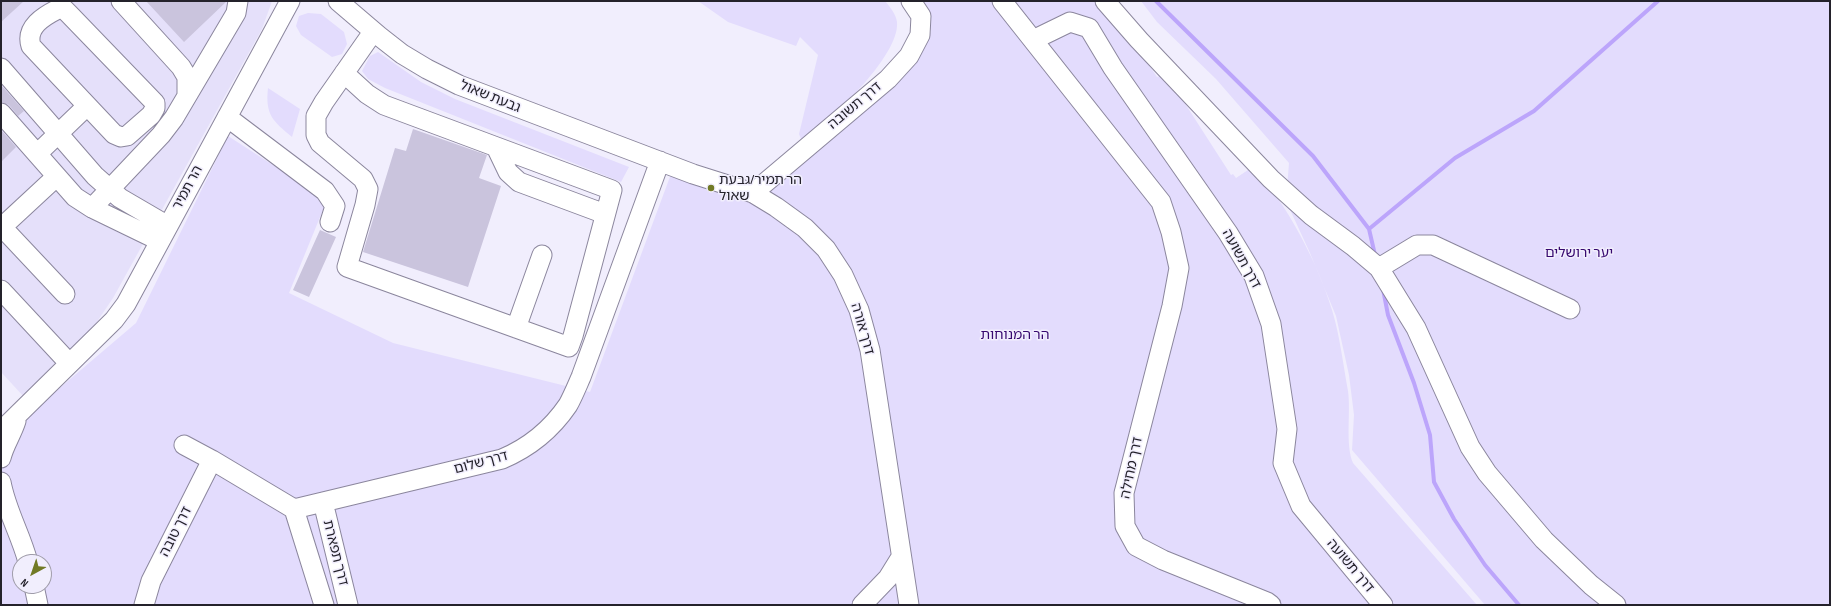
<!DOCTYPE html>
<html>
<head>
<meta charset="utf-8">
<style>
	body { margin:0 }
	#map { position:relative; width:1831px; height:606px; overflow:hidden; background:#f1eefd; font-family:"Sofia Sans Condensed",sans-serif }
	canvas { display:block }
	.frame { position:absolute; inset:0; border:2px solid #24222b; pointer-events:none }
	.north { position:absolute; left:12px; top:554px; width:40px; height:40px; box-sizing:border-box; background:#f1eefd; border:1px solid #9f9ca9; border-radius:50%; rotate:220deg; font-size:11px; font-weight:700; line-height:16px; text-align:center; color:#24222b }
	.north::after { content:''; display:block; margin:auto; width:14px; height:18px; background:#717a25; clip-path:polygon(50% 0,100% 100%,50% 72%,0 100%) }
</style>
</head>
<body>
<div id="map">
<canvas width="1831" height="606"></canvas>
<div class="frame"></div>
<div class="north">N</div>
</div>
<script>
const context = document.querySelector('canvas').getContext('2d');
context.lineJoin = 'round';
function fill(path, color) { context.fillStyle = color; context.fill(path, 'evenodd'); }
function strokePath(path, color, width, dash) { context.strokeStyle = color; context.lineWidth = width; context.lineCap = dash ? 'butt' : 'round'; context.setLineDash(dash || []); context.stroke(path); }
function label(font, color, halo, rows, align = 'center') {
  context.font = font + ' "Sofia Sans Condensed","Noto Sans Hebrew",sans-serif'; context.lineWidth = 3; context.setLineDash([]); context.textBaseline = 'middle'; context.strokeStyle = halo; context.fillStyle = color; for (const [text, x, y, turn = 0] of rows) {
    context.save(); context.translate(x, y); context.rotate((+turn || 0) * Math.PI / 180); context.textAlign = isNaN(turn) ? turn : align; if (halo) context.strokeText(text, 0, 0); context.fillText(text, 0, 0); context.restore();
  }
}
fill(new Path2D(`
	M1,1h271l-10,28 -149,269 -27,40 -62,59 -23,-25z`), '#e5e0fa');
fill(new Path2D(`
	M698,1h187c5,6 11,13 12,21 3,35 -69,99 -94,122l-4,-10 19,-79 -18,-18 -4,9 -68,-24z
	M921,1h182l11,12 43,64 9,-3 65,101 2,-1 3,4 18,-12c34,42 62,92 78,144 8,26 11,54 16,81 3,21 -3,54 5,72l124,142h-1476v-167l135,-115 92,-187 99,64 -38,93 104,50 197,49 84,-226 90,21 128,-98 32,-44 7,-14zM20,562h24v24h-24z
	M1141,1h689v604h-345l-133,-155 2,-35 -5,-40 -13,-59 -26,-63 -24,-52 3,-38 -73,-84 -59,-57z
	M308,13l13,1 23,18 3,12 -5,10 -10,3 -31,-22 -5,-9 3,-10z
	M378,52l43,30 34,17 174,68 -8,15 -236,-94 -17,-9 -6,-8 8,-15z
	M268,88l32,21 -8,28c-19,-16 -27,-22 -24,-49z`), '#e3dcfd');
strokePath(new Path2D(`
	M1156,1l157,155 56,73 6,26
	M1369,229l86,-71 79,-47 124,-110
	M1383,289l5,26 26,68 16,52 4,47 20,37 31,46 34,40`), '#bca5fb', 4);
fill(new Path2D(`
	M1,1h23l-23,21z
	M146,1h81l-43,41z
	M1,85l23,26 -6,5 -9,-11 -8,-3z
	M413,129l74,26 -8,23 22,8 -33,101 -105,-35 32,-104 11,3z
	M1,130l15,17 -15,15z
	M320,230l16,7 -27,60 -16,-7z`), '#cac4dd');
const minor = new Path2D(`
	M121,1l60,66 6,10v17
	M338,1l41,35 23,18 25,15 32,16 234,89 60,19 23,14 29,21 21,21 17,26 16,35 11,40 39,255
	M1002,1l159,201 10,30 8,36 -7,38 -48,187 1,33 11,20 27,14 104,42 4,3
	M1105,1l34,39 132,139 40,36 42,31 26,22 37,60 54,119 17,26 57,67 47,45 25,20
	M58,9h6l5,5 86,89v5l-4,7 -24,21 -6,1 -7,-3 -83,-88c-6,-19 13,-30 27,-37z
	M1033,40l37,-18 19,6 24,40 115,165 26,43 17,48 16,105 -4,34 18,43 82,99
	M1,68l94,108 25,22 48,28
	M344,73l23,21 17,11 228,85 -39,146 -4,11 -222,-80 18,-62 3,-16 -5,-10 -43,-36 -4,-8v-19l8,-14 49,-70
	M1,113l74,84 17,11 68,33
	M227,117l98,74 10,15 -5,16
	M496,147l12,25 11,10 86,32
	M37,154l50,-48
	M753,193l135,-114 21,-23 11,-21 1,-19 -10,-15
	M92,208l69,-73 13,-17 62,-105 2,-12
	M1,226l64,68
	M2,227l54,-50
	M1379,268l38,-23h16l137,64
	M1,290l68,73
	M516,328l26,-73
	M1,431l113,-111 12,-16 164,-303
	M184,445l28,15 82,49 208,-50c26,-11 49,-29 66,-54 5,-9 9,-19 13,-28l79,-216
	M1,458c3,-13 11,-24 15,-37
	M1,482c5,28 20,53 27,80
	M323,502l25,103
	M294,509l30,96
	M34,586l4,19
	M144,605l7,-24 61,-121
	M862,605l26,-27 13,-21`);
strokePath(minor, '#8b869d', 21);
strokePath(minor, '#fff', 19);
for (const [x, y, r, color] of [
	[711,188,4,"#717a25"]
]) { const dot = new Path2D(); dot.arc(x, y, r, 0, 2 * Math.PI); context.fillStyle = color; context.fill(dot); strokePath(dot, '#f1eefd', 1.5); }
label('14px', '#24222b', '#f1eefd', [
	["גבעת שאול",490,97,22],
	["דרך תשובה",855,106,-40],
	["הר תמיר",188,188,-62],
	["דרך תשועה",1241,259,61],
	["דרך אורה",862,329,74],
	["דרך שלום",481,463,-15],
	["דרך מחילה",1132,468,-78],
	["דרך טובה",176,532,-63],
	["דרך תפארת",335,553,76],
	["דרך תשועה",1350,566,50]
]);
label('14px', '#24222b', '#f1eefd', [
	["הר תמיר/גבעת",719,180],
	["שאול",719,196]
], 'left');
label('14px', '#37096f', '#f1eefd', [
	["יער ירושלים",1579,253],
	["הר המנוחות",1015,335]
]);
</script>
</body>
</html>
